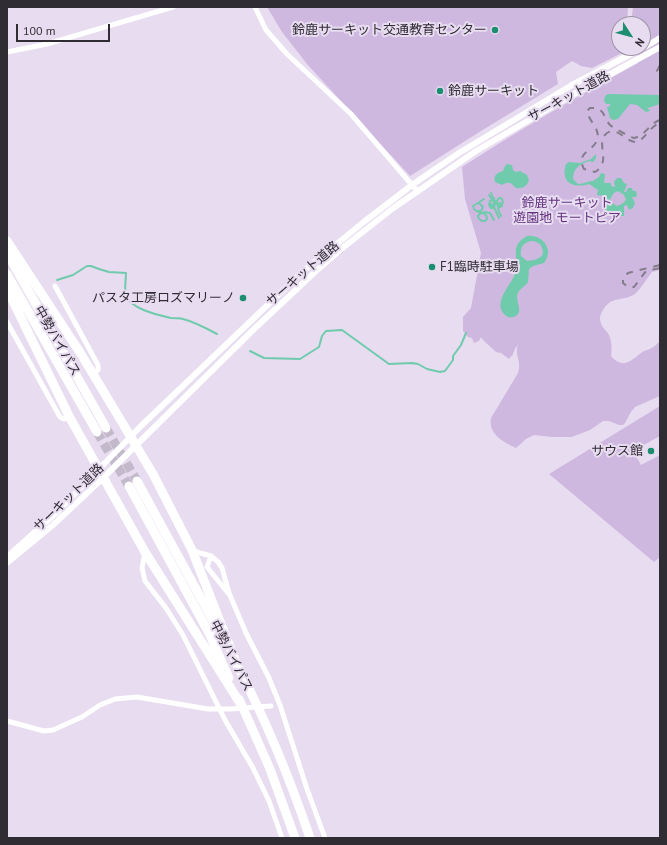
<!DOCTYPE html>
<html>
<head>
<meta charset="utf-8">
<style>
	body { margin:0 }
	#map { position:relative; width:667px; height:845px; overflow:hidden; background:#e7dcf0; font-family:"PT Sans",sans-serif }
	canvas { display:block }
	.frame { position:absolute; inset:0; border:8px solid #302c34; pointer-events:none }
	.north { position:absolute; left:611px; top:16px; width:40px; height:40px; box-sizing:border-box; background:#e7dcf0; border:1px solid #9e96a5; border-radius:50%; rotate:126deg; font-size:11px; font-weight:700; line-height:16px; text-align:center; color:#302c34 }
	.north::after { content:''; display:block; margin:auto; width:14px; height:18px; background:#1b8e6f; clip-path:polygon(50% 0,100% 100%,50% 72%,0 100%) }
	.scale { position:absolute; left:16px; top:24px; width:94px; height:18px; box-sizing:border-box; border:2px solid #302c34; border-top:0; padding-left:5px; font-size:12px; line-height:14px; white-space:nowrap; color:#302c34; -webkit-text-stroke:3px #e7dcf0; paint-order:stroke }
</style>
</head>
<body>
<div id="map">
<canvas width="667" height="845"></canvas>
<div class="frame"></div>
<div class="north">N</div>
<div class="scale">100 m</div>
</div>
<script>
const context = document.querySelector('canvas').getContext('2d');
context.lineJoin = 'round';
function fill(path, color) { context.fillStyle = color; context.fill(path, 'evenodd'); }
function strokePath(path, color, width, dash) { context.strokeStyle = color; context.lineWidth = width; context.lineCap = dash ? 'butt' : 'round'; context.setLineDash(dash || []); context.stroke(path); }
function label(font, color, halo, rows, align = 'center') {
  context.font = font + ' "PT Sans","Noto Sans JP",sans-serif'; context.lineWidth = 4; context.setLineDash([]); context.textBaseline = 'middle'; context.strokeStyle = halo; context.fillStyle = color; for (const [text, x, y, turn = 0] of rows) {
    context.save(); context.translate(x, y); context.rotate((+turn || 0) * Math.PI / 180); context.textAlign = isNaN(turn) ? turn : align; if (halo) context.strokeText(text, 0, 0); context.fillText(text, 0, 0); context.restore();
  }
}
fill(new Path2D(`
	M267,7h361l-1,17h-8v24h10l-1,2 -36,18 -11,-2 -9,-5 -16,11 2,12 -77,47 -71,45 -103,-112 -25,-32z
	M633,7h27v263l-8,2c-4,5 -12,18 -17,22 -12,8 -23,1 -32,16 -2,3 -3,6 -3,9 1,9 6,10 9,16 3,6 3,15 2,21 13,15 21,3 33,-5 2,-1 4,-1 6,-2 4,-2 7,-5 10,-8v55l-25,11 -4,5 -6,11 -2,2h-4l-10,-4h-6l-13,9 -18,7h-20l-18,-2 -8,4 -10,9c-13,-6 -28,-14 -25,-30l27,-45c4,-12 -4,-18 0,-29l-3,5 -3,7h-1l-2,3 -8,-6 -5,-1 -13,-12 -2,-3 -2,4 -5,2 -2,-5 -4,-1 -5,-6v-14l8,-9 10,-55 -16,-54 -3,-32c57,-37 116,-71 176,-104l-1,-15h6v-24h-12z
	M660,406v30l-27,15 8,14 19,-10v102l-6,5 -105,-88z`), '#cfb8e0');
fill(new Path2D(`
	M608,94l52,1v9l-12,4 -2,-2 4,5 -4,1 -9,-7 -7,-1 -12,15 -5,1 -3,-2 -3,-11 3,-1v-2h-4l-2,-3 1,-5z
	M596,154v4l-3,4 -4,-1c-9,3 -16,7 -16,18l5,5c6,0 10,-3 15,-3l6,-4 2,-4 4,1 -1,9h7v3l4,1 -1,-5 3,-4h4l3,5 3,1 -3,8h2l2,-4h4l1,3h3l1,4 -1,2h-4l3,6 -2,5 -4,2 -2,-5 -3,1v10c-9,0 -16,-2 -22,-9l3,-7 -1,-4 -7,-1 1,-5 -9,-6c-16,5 -29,-2 -23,-20l3,-2 11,1 11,-4zM618,191l6,4 2,5 -4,4 -5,2 -5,-3 -2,-4 4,-6z
	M507,164l5,1 1,5 3,2 4,-1 7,4 2,5c-2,6 -6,9 -13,8 -5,-5 -7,-7 -14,-3l-7,-3c-2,-7 2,-9 8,-11l2,-5z
	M527,236c15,-2 28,14 17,27l-11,3 -4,3 -1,13c-3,5 -8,6 -10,11 -4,8 8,21 -5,24 -3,1 -6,0 -8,-2 -14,-13 8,-31 11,-44 3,-15 -7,-25 11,-35zM530,241h4l6,3c8,13 -2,16 -13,17l-6,-5c-1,-8 1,-12 9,-15z`), '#6fcbac');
strokePath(new Path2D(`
	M491,193c2,5 4,10 8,13l3,-1c1,-2 1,-5 -1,-7h-2c-3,3 -3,8 1,9l2,-1v-2l-3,-1c-3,4 0,8 2,13
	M489,195l6,9
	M478,203l-5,3 1,3c4,5 13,2 13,10l-2,2h-3l-3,-2 -1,-3 3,-3
	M478,203l6,-4
	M493,205l-2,-1v3h3l2,-6
	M494,207l5,11
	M494,208h-3l-2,-3 1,-4 4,-3
	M478,211h3l2,-4 -4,-4
	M484,212l6,1 4,7
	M57,280l16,-5 14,-9h4l8,3 10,3 17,1c0,7 -2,16 0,22 4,14 32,20 45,23 4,0 8,0 12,1 12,3 23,9 34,15
	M250,351l14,7 36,1 19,-12 3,-11 4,-5 16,-1 47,34 23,-1 6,1 9,5 13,3 5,-1 8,-11v-4l8,-11 5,-12`), '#6fcbac', 2);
strokePath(new Path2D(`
	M106,428l31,53
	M97,432l32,54`), '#c2b9ca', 9, [9, 4.5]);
strokePath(new Path2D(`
	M255,7l11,23 21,24 64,60 67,78
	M7,52l40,-8 126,-37
	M55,286l43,79v5l-4,4
	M7,322l53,95 4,2 6,-1
	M193,551l18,5 7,6 4,6 7,25 17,40 23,45 11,27 27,84 18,49
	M145,553l-3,15 3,13 21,27 17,27 42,85 28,48 16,33 13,37
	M211,556l-4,11 21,26
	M7,721l37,10 9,-1 29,-13 18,-12 15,-6 22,-2 71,12h22l41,-3`), '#fff', 5);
strokePath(new Path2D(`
	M643,48l17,-10
	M7,557l49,-44 85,-87 159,-152 65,-53 47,-36 47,-32 113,-68 70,-37
	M7,563l46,-38 51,-48 149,-147 62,-58 25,-22 52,-41 84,-58 96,-56 88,-48`), '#fff', 6);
strokePath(new Path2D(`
	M7,241l74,113 72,120 39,76 47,120
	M7,253l99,175
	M7,274l90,158
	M7,289l63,129 75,134 95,151
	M137,481l84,154
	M129,486l80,147 20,45
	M237,665c29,55 53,114 73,173
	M239,699l31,70 25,69`), '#fff', 9);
strokePath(new Path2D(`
	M660,65l-3,6 3,5
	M660,120c-10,3 -15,16 -26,18 -5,-2 -21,-10 -24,-13 -7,-8 -5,-18 -20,-17l-3,3c2,11 14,18 10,29 -4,12 -22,12 -13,29l11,3c18,-11 -1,-29 12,-39 10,-7 19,9 29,9 8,-1 14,-16 24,-19
	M660,265l-32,8 -5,5v5l5,4h6l12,-16 14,-3`), '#837c89', 2, [7, 7]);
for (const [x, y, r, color] of [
	[495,30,4,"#1b8e6f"],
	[440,91,4,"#1b8e6f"],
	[432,267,4,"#1b8e6f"],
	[243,298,4,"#1b8e6f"],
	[651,451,4,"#1b8e6f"]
]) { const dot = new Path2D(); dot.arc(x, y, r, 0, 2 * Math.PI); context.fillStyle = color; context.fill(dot); strokePath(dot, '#e7dcf0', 1.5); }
label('13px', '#302c34', '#e7dcf0', [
	["鈴鹿サーキット交通教育センター",487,30],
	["鈴鹿サーキット",448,91,"left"],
	["F1臨時駐車場",440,267,"left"],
	["パスタ工房ロズマリーノ",235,298],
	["サウス館",643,451]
], 'right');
label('13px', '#302c34', '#e7dcf0', [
	["サーキット道路",569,97,-29],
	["サーキット道路",303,274,-41],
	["中勢バイパス",57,341,60],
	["サーキット道路",69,498,-44],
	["中勢バイパス",231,656,63]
]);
label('13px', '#63337f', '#e7dcf0', [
	["鈴鹿サーキット",567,203],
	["遊園地 モートピア",567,218]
]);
</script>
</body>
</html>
